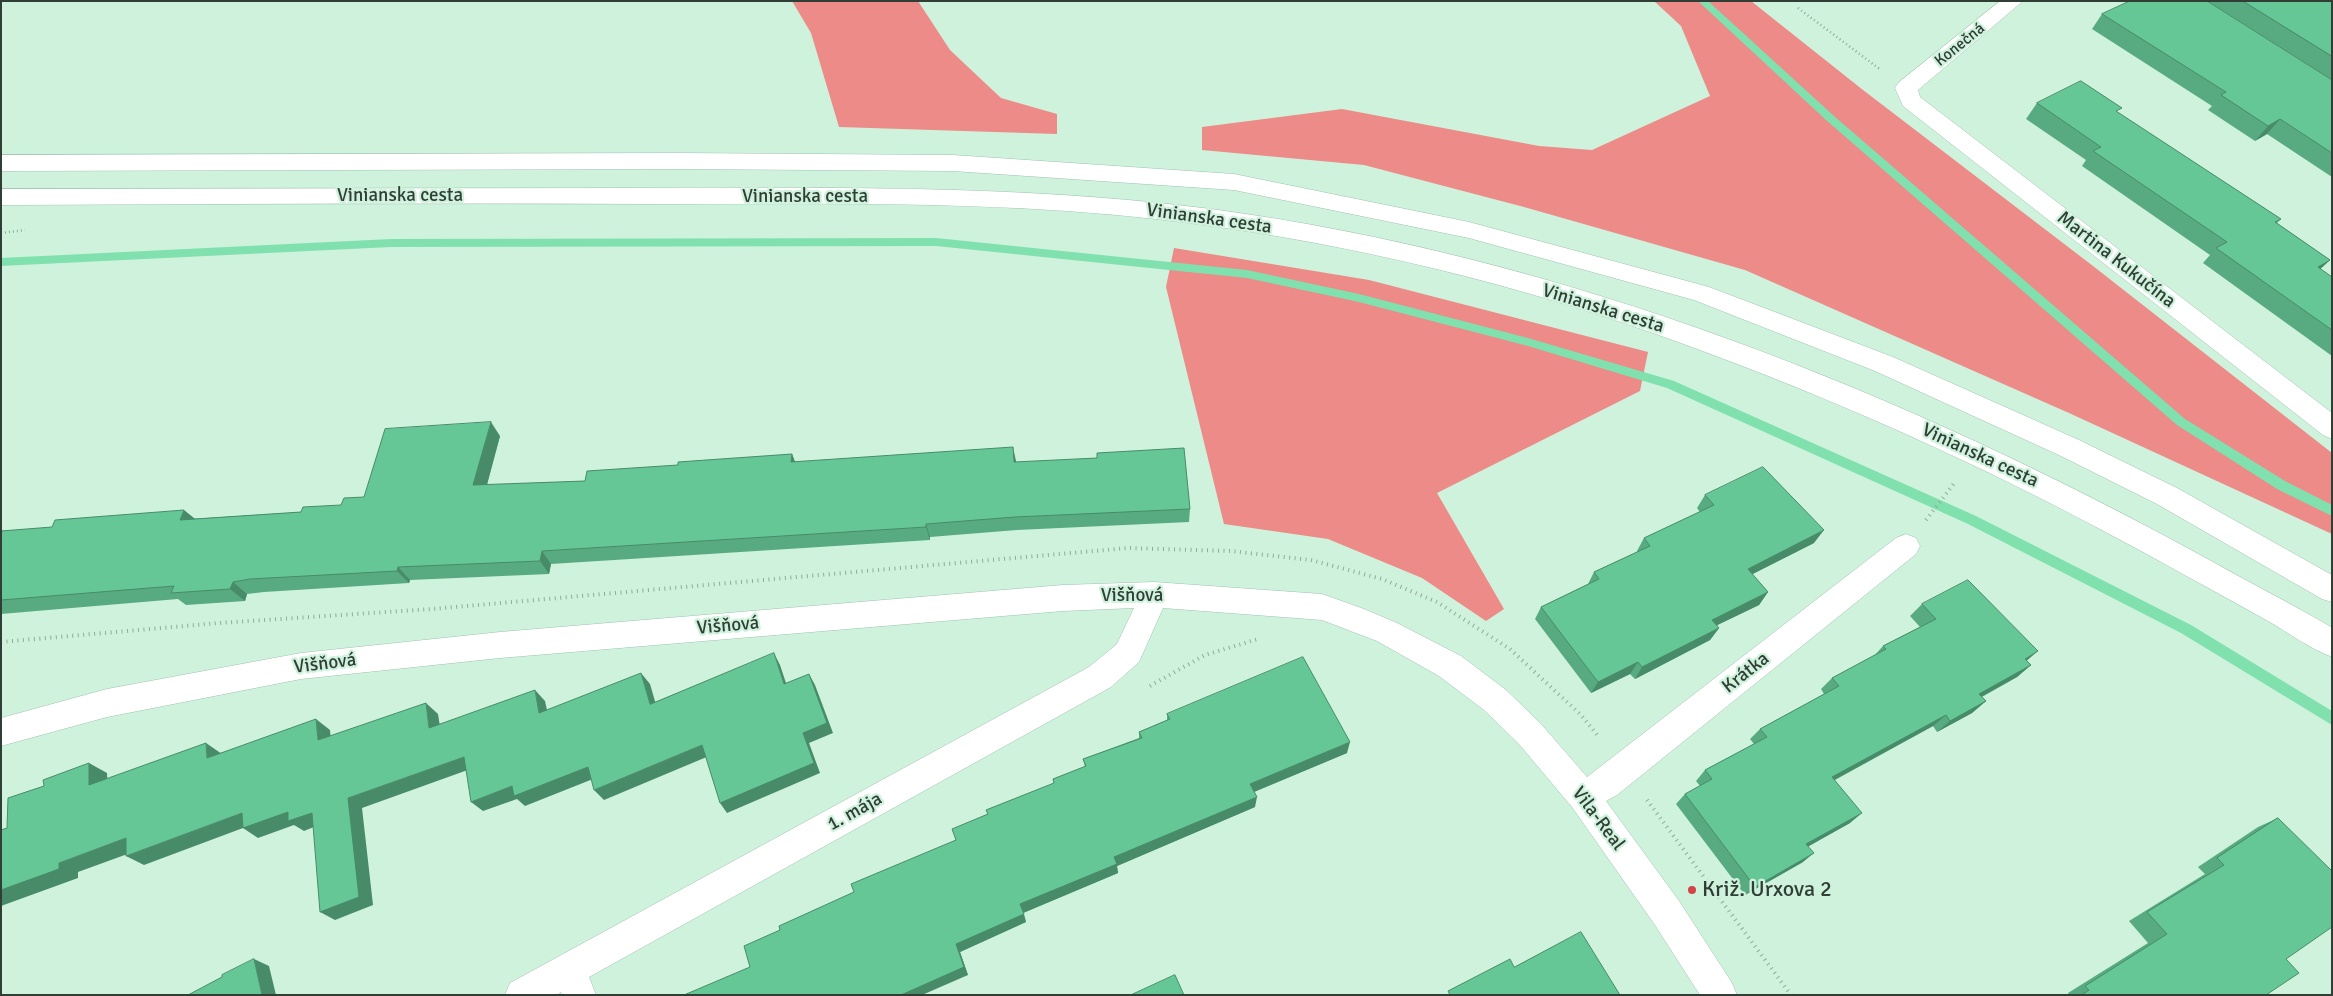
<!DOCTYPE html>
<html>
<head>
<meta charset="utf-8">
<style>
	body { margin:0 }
	#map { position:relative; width:2333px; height:996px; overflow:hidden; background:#cff2dd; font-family:Signika,sans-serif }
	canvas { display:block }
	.frame { position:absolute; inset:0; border:2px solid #303e35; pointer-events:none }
</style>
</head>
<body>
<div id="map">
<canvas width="2333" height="996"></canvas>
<div class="frame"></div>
</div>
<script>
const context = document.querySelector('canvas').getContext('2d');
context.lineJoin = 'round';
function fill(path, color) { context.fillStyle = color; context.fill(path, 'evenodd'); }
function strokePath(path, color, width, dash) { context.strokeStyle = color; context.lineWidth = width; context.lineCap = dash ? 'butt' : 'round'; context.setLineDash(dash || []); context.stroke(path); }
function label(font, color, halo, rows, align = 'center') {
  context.font = font + ' Signika,sans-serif'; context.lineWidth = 4.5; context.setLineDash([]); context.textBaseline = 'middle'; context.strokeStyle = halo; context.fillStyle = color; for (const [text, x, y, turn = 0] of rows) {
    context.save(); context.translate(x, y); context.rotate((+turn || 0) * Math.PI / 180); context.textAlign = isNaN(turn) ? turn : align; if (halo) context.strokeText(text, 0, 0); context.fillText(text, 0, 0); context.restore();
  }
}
fill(new Path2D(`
	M792,1h126l32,49 51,48 56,16v20l-218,-7 -28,-94z
	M1654,1h97l112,89 230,176 239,187v81l-263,-121 -324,-143 -221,-63 -160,-42 -162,-15v-23l140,-18 197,37 53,4 118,-54 -29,-70z
	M1174,248l195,32 279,72 -8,39 -203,102 67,116 -18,12 -64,-43 -94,-39 -104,-15 -58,-237z`), '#ec8b87');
fill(new Path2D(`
	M1698,1h10l126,115 351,303 100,62 47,24v11l-55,-27 -100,-64 -351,-305z
	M936,238l311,32 112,24 169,44 146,43 302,135 215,109 141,86v14l-151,-92 -213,-109 -301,-136 -139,-42 -169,-44 -112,-24 -311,-32 -545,1 -390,19v-8l390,-19z`), '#80e1ae');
const minor = new Path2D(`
	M2000,1h23l-105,89 2,7 412,316v26l-9,-4 -420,-329 -8,-18 3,-5z
	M1906,534l10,4 4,8 -4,8 -299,241 -11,6 73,100 53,82 5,12h-37l-45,-70 -83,-118 -53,-63 -35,-34 -45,-34 -62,-35 -55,-21 -159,-12 -24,54 -28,25 -522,290 7,18h-34l-1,-3 -4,3h-52l5,-12 579,-316 28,-23 17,-36 -71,3 -563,47 -199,21 -194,38 -106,29v-28l106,-29 194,-36 199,-21 563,-47 91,-3 168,12 42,15 33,14 64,33 45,34 35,34 46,53 309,-239z`);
const major = new Path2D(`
	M678,153l275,2 281,19 235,48 240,65 184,70 186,83 98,48 155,87v27l-10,-3 -165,-95 -96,-48 -186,-85 -181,-71 -225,-62 -235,-48 -281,-19 -275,-2 -677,2v-16z
	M628,188c194,0 390,-4 583,21 353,47 692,182 1002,353 39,22 79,42 118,65l1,30c-23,-9 -43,-24 -64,-36 -56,-31 -113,-63 -170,-93 -143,-76 -292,-141 -445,-195 -160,-56 -329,-95 -497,-114 -169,-19 -341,-15 -510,-15 -215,-1 -430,0 -645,1v-16z`);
strokePath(minor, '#a0c2ae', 1);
strokePath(major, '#a0c2ae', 1);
strokePath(new Path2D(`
	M1798,8l83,62
	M1,233l24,-3`), '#90aa9a', 2.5, [1, 3]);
strokePath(new Path2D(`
	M1926,520l30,-39
	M1,642l218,-19 213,-14 696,-61 102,3 81,9 71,19 55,23 73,47 71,66 18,22
	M1150,686l55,-31 53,-16
	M1647,800l144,195`), '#90aa9a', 4, [1, 4.5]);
fill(minor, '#fff');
fill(major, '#fff');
fill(new Path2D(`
	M2207,1h125v79z
	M2102,14l230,66v97l-65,-43 -12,7 -47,-31 4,-4 -120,-77z
	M2037,103l81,10 163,106 -4,4 53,37 -10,9 12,8v79l-129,-93 7,-8 -128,-89 4,-6 -60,-41z
	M500,436l-13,49 98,-4 93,-16 114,-11 3,8h221l174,47 -1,13 -172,8 -87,7v3l-379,24 -2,10 -139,6 -1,3 -145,9 -17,2 -2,7 -59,4 -8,-6 -177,15v-83l300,-19 40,-7 23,-8z
	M1705,495l109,48 -62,31 16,18 -9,13 -42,20 2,3 -9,12 -75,39 -5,-5 -39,19 -56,-74 6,-12 47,-23 6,-12 43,-20v-1l7,-13 56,-26 -3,-4z
	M1922,604l105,57 4,4 -14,12 -35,20 4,4 -14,12 -35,19 -4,-6 -98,54 15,43 -42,23 -5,16 -58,33 -69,-91 9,-10 15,-8 -4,-5 9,-11 49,-26 -4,-5 10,-10 64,-35 -3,-5 11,-11 42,-22 9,-10 37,-19 -10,-11z
	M1167,714l180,39 -93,39 1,15 -138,59 1,7 -95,40 3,9 -66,30 8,23 -218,-8 30,-37 176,-90 32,-26 -2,-4 68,-26 -1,-5 32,-12 -2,-8 56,-21v-6l28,-12z
	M2278,818l8,141 -20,36h-197l-1,-2 80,-50 -19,-22 76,-47 -7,-7 60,-40z`), '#58ab81');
fill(new Path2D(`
	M2280,119l-13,15 -12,7 13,-15z
	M2330,260l-16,15 4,-8z
	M491,422l9,14 -17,63 -10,-14z
	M1013,447l3,14v15l-2,-14z
	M792,454l5,13 -6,-5z
	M184,510l15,12 -19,-2z
	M926,524l4,13v3l-4,-13z
	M1824,530l-10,13 -75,38 9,-12z
	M542,551l9,13 -2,10 -9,-13z
	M398,567l12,13 -1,3 -12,-12z
	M233,582l14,12 -2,7 -15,-12z
	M1768,592l-9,13 -56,27 9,-12z
	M1719,628l-9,12 -75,39 7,-12z
	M2038,651l-14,12 1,-4z
	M774,653l6,12 10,30 -6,-11z
	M1638,662l-8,12 -39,19 7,-11z
	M2031,665l-14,12 -51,28 13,-11z
	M641,673l9,11 9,31 -9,-11z
	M809,674l6,11 18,48 -24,10 11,30 -93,40 -7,-10 83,-70z
	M535,690l10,11 5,23 -11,-11z
	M1986,701l-14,12 -35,19 13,-11z
	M426,703l12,11 4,25 -13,-11z
	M1946,715l-13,11 -112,61 11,-10z
	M316,719l14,11 2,21 -14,-11z
	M1350,742l-3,11 -98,41 1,-10z
	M206,743l16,11 -15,4z
	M702,745l7,11 -105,44 -10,-10z
	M464,757l12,10 -114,41 11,97 -38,15 -15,-8 28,-114z
	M89,763l18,10 1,22 -19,-10z
	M588,767l10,10 -73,29 -8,-7 -34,12 -12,-9 41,-16z
	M1257,797l-2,10 -138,59 1,7 -95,40 -3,-9 94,-47z
	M288,812l24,1 14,9 -22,9 -10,-6 -36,13 -15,-10 -99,37 -18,-9 116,-43z
	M1862,813l-12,10 -55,31 11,-10z
	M126,838l18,10 -66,24v6l-77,28v-16l58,-27z
	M1814,853l-11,9 -58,33 10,-8z
	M1024,914l2,8 -66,30 8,23 -46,20h-21l55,-51z
	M254,959l15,7 7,29h-14z`), '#478b69');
const building = new Path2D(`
	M2130,1h77l125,79v73l-52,-34 -12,7 -47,-31 5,-3 -124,-78z
	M2243,1h89v55z
	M2081,81l41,27 -6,3 165,108 -6,3 55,38 -12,7 14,10v53l-116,-82 11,-6 -134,-91 8,-4 -64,-44z
	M491,422l-18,63 112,-4 2,-10 91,-6v-3l114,-8 -1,8 222,-15 1,15 83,-4v-5l87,-5 6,61 -175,8 -89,7v3l-384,24 -2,10 -142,6 -1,4 -147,8 -17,3 -3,7 -59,4 3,-7 -173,14v-69l51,-4 3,-7 129,-10 -4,10 121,-8 2,-5 38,-2 3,-7 20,-1 21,-68z
	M1763,467l61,63 -76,39 20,23 -56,28 7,8 -77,39 -4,-5 -40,20 -57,-75 58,-28 -5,-7 56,-26 -6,-8 70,-33 -9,-10z
	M1968,580l70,71 -13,8 6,6 -52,29 7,7 -36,20 -4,-6 -114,62 30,36 -56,31 8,9 -59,34 -70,-93 27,-15 -7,-9 62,-33 -7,-8 79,-43 -7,-8 54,-29 -3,-3 53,-27 -14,-15z
	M774,653l10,31 25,-10 18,49 -24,10 11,30 -94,40 -18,-58 -108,45 -6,-23 -74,29 -2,-10 -41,16 -7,-45 -116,41 11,99 -39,15 -8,-99 -24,8v-9l-45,16 -1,-15 -116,43v-18l-67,25v6l-58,21v-60l6,-2 1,-30 36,-12 -1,-6 46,-17v22l117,-42 1,15 109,-39 2,21 108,-37 3,25 106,-38 4,23 102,-40 9,31z
	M1303,657l47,85 -100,42 7,13 -143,60 3,7 -97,40 4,10 -68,30 8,23 -63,28h-17v-1l-1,1h-199l66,-28 -6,-21 36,-16 -1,-4 75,-34 -3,-8 105,-44 -4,-11 36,-15 -2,-4 68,-27 -1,-4 33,-13 -3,-7 59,-21 -3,-6 31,-13 -3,-5z
	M2278,818l54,53v56l-46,32 13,14 -33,22h-184l7,-5 -4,-4 82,-52 -20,-22 77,-47 -7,-7z
	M1581,932l39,63h-170l-2,-4 62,-32 4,8z
	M254,959l8,36h-74l34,-18v-2z
	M1175,975l9,20h-53z`);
fill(building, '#66c796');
strokePath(building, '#478b69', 1);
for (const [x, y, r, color] of [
	[1692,890,5,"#d34448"]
]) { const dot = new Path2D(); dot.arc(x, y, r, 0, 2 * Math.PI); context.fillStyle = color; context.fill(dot); strokePath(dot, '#cff2dd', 2); }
label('16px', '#303e35', '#cff2dd', [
	["Konečná",1960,45,-39]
]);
label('19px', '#303e35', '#cff2dd', [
	["Vinianska cesta",400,196],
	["Vinianska cesta",805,197],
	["Vinianska cesta",1209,219,8],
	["Martina Kukučína",2116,260,38],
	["Vinianska cesta",1603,309,17],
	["Vinianska cesta",1980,456,25],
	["Višňová",1132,596],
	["Višňová",728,626,-5],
	["Višňová",325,664,-7],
	["Krátka",1746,673,-38],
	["1. mája",855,812,-29],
	["Vila-Real",1598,819,53]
]);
label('22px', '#303e35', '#cff2dd', [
	["Križ. Urxova 2",1702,890]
], 'left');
</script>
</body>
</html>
